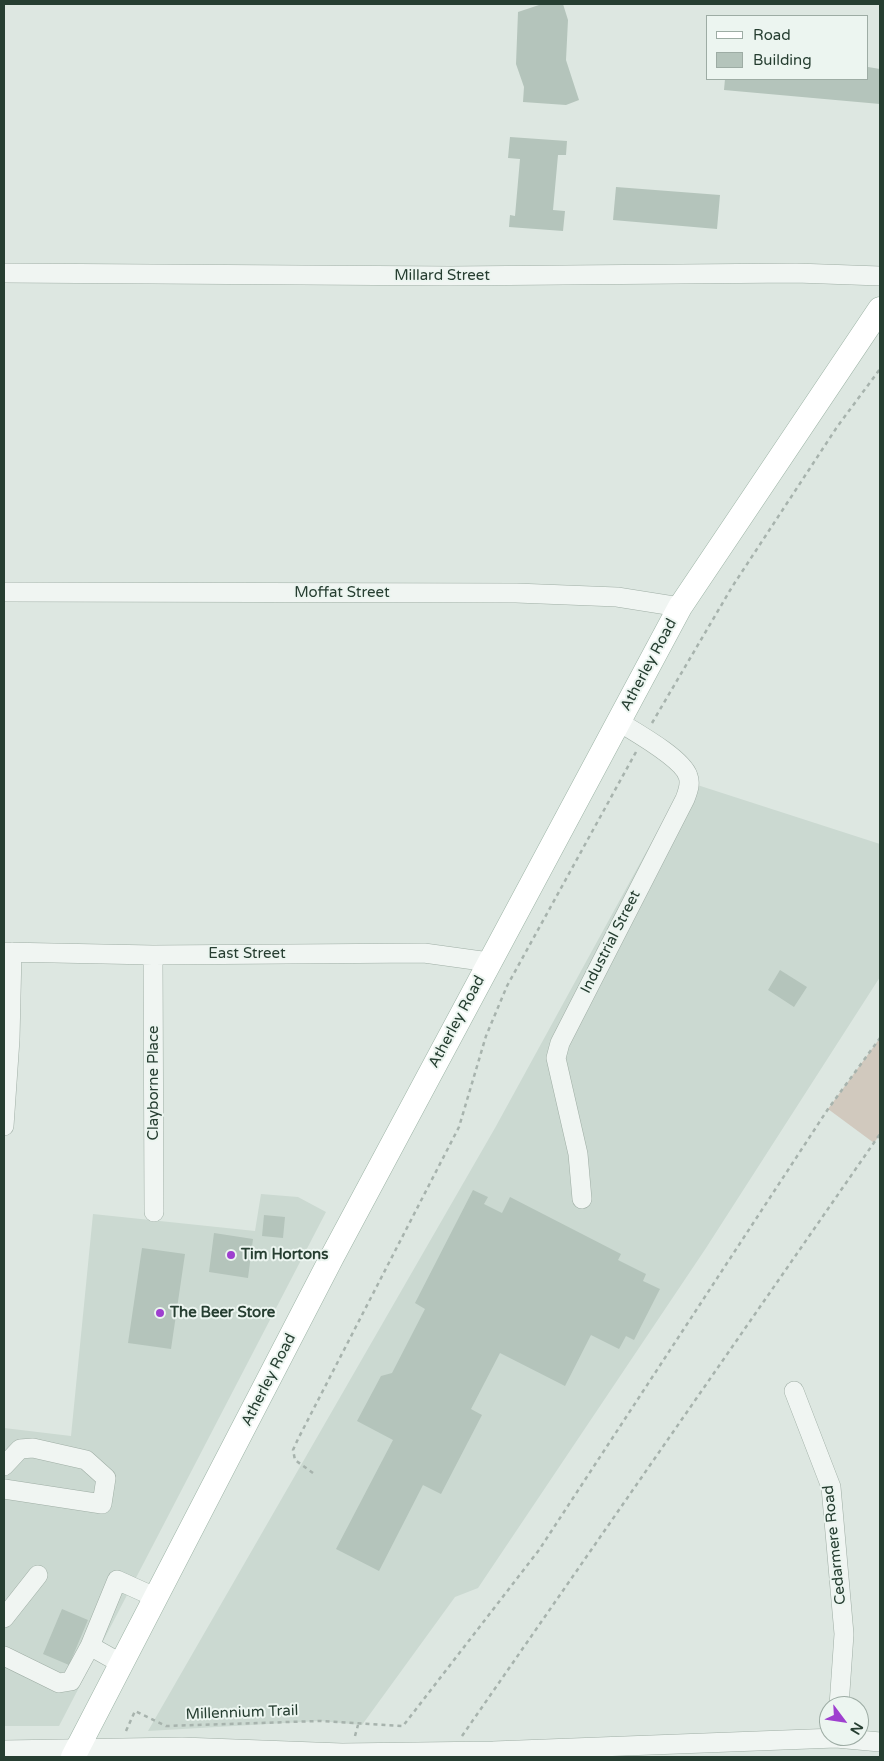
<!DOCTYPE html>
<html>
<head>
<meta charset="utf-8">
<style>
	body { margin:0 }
	#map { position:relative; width:884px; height:1761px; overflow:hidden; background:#dde7e1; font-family:"Varela Round",sans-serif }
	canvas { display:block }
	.frame { position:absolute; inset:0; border:5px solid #263e31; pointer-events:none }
	.legend { position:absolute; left:706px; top:15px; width:162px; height:65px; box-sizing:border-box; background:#ecf5f0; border:1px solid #9daca4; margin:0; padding:6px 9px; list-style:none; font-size:15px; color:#263e31 }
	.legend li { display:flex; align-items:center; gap:10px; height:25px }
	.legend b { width:25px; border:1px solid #9daca4 }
	.north { position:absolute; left:819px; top:1696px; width:50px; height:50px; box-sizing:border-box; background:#ecf5f0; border:1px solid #9daca4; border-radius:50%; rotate:121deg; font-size:14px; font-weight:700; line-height:20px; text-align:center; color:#263e31 }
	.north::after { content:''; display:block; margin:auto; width:18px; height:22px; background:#9e3fcf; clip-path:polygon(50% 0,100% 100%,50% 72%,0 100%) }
</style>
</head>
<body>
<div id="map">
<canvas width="884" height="1761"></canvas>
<div class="frame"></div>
<ul class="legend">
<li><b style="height:6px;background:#fff"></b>Road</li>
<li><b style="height:14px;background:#b4c4bb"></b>Building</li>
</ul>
<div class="north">N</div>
</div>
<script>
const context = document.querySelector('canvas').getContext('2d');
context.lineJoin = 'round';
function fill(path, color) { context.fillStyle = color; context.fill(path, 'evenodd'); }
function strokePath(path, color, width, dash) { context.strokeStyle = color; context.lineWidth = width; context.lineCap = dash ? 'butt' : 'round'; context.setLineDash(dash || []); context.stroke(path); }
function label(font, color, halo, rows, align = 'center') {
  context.font = font + ' "Varela Round",sans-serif'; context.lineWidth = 4; context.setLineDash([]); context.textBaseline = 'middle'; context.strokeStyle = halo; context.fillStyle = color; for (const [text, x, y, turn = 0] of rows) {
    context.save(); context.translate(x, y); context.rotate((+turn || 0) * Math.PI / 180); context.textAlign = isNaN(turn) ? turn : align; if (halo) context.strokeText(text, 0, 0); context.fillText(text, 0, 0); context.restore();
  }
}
fill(new Path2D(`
	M685,781l195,63v133l-174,271 -228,340 -23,9 -93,128 -42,-4 -172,10 347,-603z
	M261,1194l37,3 28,15 -267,514h-55v-298l67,8 22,-222 162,17z`), '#cbd9d1');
fill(new Path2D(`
	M880,1038v96l-6,9 -46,-34z`), '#d1c9be');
fill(new Path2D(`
	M542,4h21l5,16 -2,40 13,40 -13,5 -43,-3 1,-15 -8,-23 2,-52z
	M868,67l12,2v35l-156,-14 1,-11h143z
	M510,137l57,4 -1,14h-8l-5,55 12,1 -2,20 -54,-4 1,-12 5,1 5,-57 -12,-1z
	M616,187l104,8 -3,34 -104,-9z
	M780,970l27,17 -13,20 -26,-17z
	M473,1190l15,7 -4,7 18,9 8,-16 111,57 -3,6 28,14 -3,7 17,8 -26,51 -8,-4 -7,13 -28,-14 -26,51 -65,-33 -29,56 11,6 -41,79 -18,-9 -44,86 -43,-22 57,-109 -36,-19 24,-45 11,-3 33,-64 -10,-6z
	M264,1215l21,2 -2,21 -21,-2z
	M214,1233l39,6 -5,39 -39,-6z
	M142,1248l43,6 -14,95 -43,-6z
	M62,1609l26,11 -19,45 -26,-11z`), '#b4c4bb');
const minor = new Path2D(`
	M4,273l446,3 346,-3 84,3
	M4,592l512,1 101,4 63,10
	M4,952l149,3 271,-2 65,9
	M153,955l1,257
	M4,1126l6,-87 2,-87
	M582,1199l-4,-45 -22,-96 4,-15 125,-244c3,-8 6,-15 3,-23 -6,-18 -53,-44 -69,-54
	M794,1391l37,96 13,147 -5,72
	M4,1466l16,-17 13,-1 53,12 20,18 -4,26 -98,-15
	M4,1618l34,-43
	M4,1656l55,27 12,-2 19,-35
	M122,1664l-32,-18 27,-66 40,18
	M4,1750l178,-3 160,6 151,-2 343,-13 44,4`);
const major = new Path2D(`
	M73,1757l259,-500 348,-650 200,-298`);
strokePath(minor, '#9faea5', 20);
strokePath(major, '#9cb3a5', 25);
strokePath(new Path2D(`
	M652,723l80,-136 105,-160 43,-58
	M313,1473l-18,-13 -2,-10 5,-11 161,-312 27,-91 21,-50 129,-234
	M126,1731l9,-20 31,15 154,-5 83,5 136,-176 289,-441 52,-71
	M355,1736l3,-11
	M462,1736l418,-602`), '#a7b3ad', 2.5, [4, 4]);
strokePath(minor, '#f0f5f2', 19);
strokePath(major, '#fff', 24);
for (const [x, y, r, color] of [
	[231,1255,5,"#9e3fcf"],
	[160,1313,5,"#9e3fcf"]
]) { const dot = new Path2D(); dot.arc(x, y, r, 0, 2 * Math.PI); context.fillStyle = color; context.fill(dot); strokePath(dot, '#ecf5f0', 2); }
label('15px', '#263e31', '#ecf5f0', [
	["Millard Street",442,276],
	["Moffat Street",342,593],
	["Atherley Road",649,665,-62],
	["Industrial Street",611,942,-63],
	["East Street",247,954],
	["Atherley Road",457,1022,-62],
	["Clayborne Place",154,1083,-90],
	["Atherley Road",269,1380,-63],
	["Cedarmere Road",835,1545,-96],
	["Millennium Trail",242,1713,-2]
]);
label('bold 15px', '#263e31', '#ecf5f0', [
	["Tim Hortons",241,1255],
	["The Beer Store",170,1313]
], 'left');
</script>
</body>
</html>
